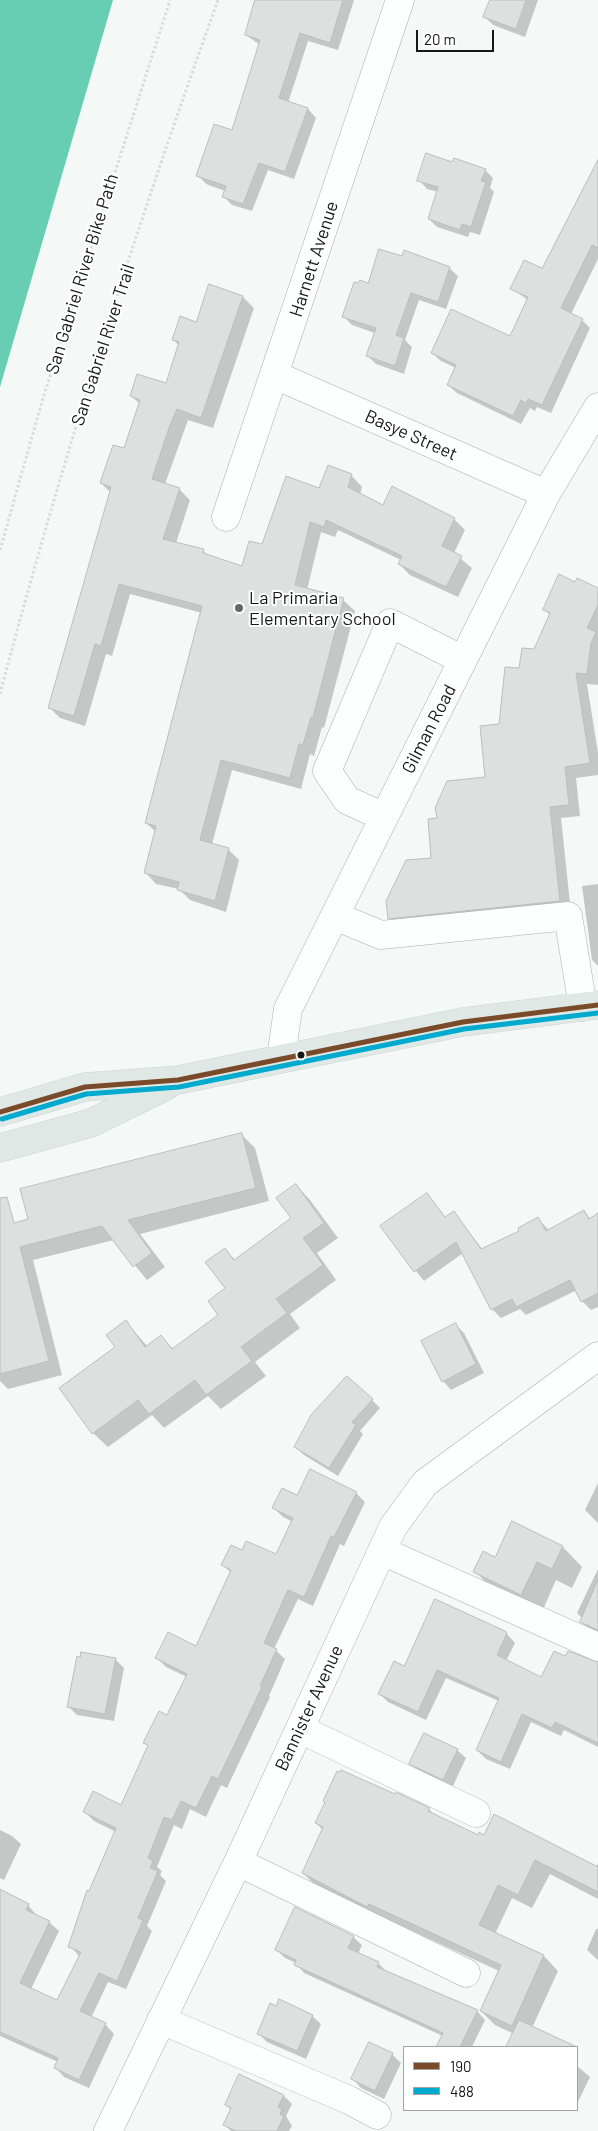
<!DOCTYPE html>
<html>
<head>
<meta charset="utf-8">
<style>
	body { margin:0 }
	#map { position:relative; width:598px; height:2131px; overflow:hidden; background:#f4f9f7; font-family:Barlow,sans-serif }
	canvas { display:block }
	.legend { position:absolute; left:403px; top:2046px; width:175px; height:65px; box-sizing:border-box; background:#fff; border:1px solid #a2a3a2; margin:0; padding:6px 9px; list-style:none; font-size:15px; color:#161817 }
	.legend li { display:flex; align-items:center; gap:10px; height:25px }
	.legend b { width:25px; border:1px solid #a2a3a2 }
	.scale { position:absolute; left:416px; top:30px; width:78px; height:22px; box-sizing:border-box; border:2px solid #161817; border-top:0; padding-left:6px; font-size:15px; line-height:18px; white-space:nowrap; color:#161817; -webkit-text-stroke:4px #fff; paint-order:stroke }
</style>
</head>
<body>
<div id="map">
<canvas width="598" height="2131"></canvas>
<ul class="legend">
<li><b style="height:6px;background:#7a4b2a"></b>190</li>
<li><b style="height:6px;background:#00a9ce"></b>488</li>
</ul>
<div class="scale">20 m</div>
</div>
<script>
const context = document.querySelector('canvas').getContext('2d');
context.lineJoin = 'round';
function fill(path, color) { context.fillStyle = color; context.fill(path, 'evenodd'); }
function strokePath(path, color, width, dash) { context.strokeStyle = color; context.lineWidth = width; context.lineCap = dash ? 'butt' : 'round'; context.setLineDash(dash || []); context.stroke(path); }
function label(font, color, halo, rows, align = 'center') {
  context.font = font + ' Barlow,sans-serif'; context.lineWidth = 4; context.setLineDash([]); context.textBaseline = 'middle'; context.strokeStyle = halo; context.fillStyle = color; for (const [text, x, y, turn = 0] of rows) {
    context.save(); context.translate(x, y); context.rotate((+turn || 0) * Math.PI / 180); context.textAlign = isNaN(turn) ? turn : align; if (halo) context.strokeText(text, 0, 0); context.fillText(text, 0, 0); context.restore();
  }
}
fill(new Path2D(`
	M0,0h113l-113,387z`), '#67ceb4');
fill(new Path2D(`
	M257,0h97l-16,50 -30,-9 -20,62 20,6 8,9 -22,61 -26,-9 -16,41 -20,-6 -9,-9 2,-5 -19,-7 -8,-9 34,-43 28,-87 -14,-10z
	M491,0h47l-13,37 -32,-12 -8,-8z
	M453,163l32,7 8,8 -3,10 4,4 -14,43 -10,-3 -2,5 -31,-10 -8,-8 9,-27 -11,-3 -8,-9z
	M598,163v96l-27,55 11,6 8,8 -39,85 -14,-6 -2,4 -5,-3 -9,16 -64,-31 -9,-8 8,-17 -15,-7 -9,-8 78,-16 18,-37 -17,-12 32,-18z
	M403,258l46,10 9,8 -12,33 -27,-9 -14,40 7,7 -8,27 -28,-10 -8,-8 7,-23 -23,-8 -8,-8 24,-33z
	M243,297l11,11 -41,120 -25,-8 -23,64 14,5 11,11 -14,43 27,8 6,5 34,11 77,-77 31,-15 11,12 -2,8 24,11 70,13 11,11 -11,23 18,15 -14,29 -48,-22 -11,-11 2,-4 -63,-30 -3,7 -14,-5 -14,58 36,10 12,11 -31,117 -2,-1 -8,29 -4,-2 -9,35 -69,-19 -20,74 16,5 11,11 -13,52 -36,-12 -11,-11 -23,-5 -11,-12 11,-40 -10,-9 56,-210 -72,-19 -18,62 -6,-2 -21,72 -25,-8 -11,-11 62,-214 -10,-10 24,-33 15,-46 -9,-8 36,-11 12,-39 -6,-7z
	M576,584l22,5v96l-11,-1 11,69v22l-22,3 4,38 -19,2 10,95 -170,17 -12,-12 44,-59 5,-40 48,-41 14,-53 20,-55 15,-19 16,-35 -7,-7z
	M598,884v82l-6,-6 -10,-74z
	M241,1134l14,14 14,53 -129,33 25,33 -18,13 -33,-40 -81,20 29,115 -54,14 -8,-8v-153l30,-8z
	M296,1185l14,15 28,38 -21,15 19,27 -46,34 10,14 -45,34 11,14 -45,33 -13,-13 -44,32 -12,-13 -44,32 -15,-14 33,-111 22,25 13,-10 13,13 46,-34 6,-28 -1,-38 11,11 57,-42z
	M427,1194l19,24 8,-5 29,37 38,-19 17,-12 11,11 35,-18 7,7 7,-4v92l-7,3 -9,-9 -5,-11 -51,25 -6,-6 -19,9 -9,-9 -29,-56 -39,28 -42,-54z
	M456,1325l8,8 20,40 -33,17 -8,-9z
	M372,1400l8,8 -20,23 3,3 -25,42 -34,-21 -9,-8z
	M598,1483v40l-13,-13z
	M356,1493l9,9 -21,44 -4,-2 -27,62 -15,-7 -24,50 11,10 -16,37 1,1 -43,91 -6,-3 -15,32 -16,-8 -8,20 -8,-4 -17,42 5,4 -2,4 6,6 -19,45 5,5 -26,58 -18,-7 -17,36 14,6 9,10 -25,54 -25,-11 -9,-10 3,-5 -58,-26v-127l7,-15 21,11 9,11 12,6 10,9 -28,58 27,13 21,-46 -9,-10 46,-114 -22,-11 -9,-9 37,-6 27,-59 -4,-4 23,-26 19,-40 -21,-10 -9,-9 40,-10 34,-75 -8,-8 20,-13 33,4 17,-34 -10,-5 -9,-9 24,-11z
	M513,1523l50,24 19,20 -10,21 -16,-8 -15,34 -47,-23 -19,-20 21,-13z
	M598,1569v67l-17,-14 2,-3 -6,-6z
	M435,1601l72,33 8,9 -9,18 36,18 56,5v63l-34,-17 -3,6 -30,-14 -21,47 -24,-10 -9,-9 22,-49 -53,-23 -20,42 -38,-18 -8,-8 24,-27z
	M116,1660l8,8 -10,53 -37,-6 -9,-9z
	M457,1750l9,8 -14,30 -33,-16 -8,-8z
	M429,1809l7,8 42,19 118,31 2,-4v36l-48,-25 -18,34 -20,-10 -17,36 49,22 14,15 -26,57 31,14 5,5h-60l6,-13 -19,-9 -14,-14 18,-40 -182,-84 -14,-14 20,-43 -7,-7z
	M0,1830l12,6 9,8 -17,36 -4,-2z
	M596,1929h2v31l-11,-10z
	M353,1937l9,8 -4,9 20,9 9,9 90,39 8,9 -13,27h-34l5,-11 -139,-63 -8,-10 -11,-5 -8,-8z
	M312,2016l9,8 -15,35 -39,-17 -9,-9z
	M370,2043l22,11 9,9 -17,36 -23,-11 -8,-9z
	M577,2066l13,11 -12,25 -1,-1z
	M284,2096l8,8 -6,12 6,10 -3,5h-58l-6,-6 6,-15 -5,-5z`), '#0003');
const building = new Path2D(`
	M255,0h88l-13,43 -30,-10 -21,65 29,10 -23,64 -26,-9 -16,41 -21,-7 4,-11 -30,-10 18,-52 18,6 28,-90 -15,-5z
	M490,0h36l-10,29 -33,-12z
	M426,153l26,9 2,-4 32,11 -5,12 5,1 -15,45 -9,-3 -2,6 -32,-11 10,-32 -21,-6z
	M598,160v88l-6,-3 -31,63 22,11 -41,86 -14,-6 -2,4 -5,-3 -8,16 -66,-31 9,-20 -25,-12 20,-44 59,27 18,-39 -18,-8 14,-29 18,8z
	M379,249l23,7 2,-6 46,17 -12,35 -27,-9 -15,42 8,3 -9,28 -29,-10 10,-28 -34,-11 12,-35 4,1 2,-3 8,3z
	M209,284l34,12 -42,122 -24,-9 -7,16 -18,54 28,9 -17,51 41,10 -1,4 39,13 7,-25 13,3 24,-68 33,12 9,-23 24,9 -4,13 35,18 9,-19 63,32 -13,28 20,10 -16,31 -48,-23 4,-8 -76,-36 -2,7 -14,-5 -15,63 49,13 -31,119h-2l-8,28 -4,-1 -9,34 -69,-18 -21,80 29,8 -14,53 -38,-11 2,-8 -35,-9 12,-47 -11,-3 57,-217 -83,-22 -18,62 -6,-2 -21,72 -26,-8 63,-221 -11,-4 13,-38 11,3 16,-48 -10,-4 7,-22 29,9 13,-41 -7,-2 8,-24 16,6z
	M559,574l16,8 2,-4 21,10v17l-11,23 9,4 -5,11 -4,31 -11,-1 14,90 -25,4 4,38 -19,2 10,94 -172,18 -2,-18 20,-41 25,-2 -3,-39 9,-1 -2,-10 12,-27 38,-4 -5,-51 19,-2 6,-57 14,1 3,-20 12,1 16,-36 -7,-3z
	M242,1133l14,55 -128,32 24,33 -19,14 -31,-41 -82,21 29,114 -49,13v-176l7,-1 7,26 14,-4 -8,-30z
	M296,1184l28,39 -21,15 20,27 -47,34 11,14 -46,34 11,14 -46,34 -11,-15 -46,34 -11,-14 -46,34 -33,-46 56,-41 -9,-12 20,-15 19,27 16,-12 11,14 46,-34 -10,-14 17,-13 -20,-26 20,-14 9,12 57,-42 -15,-20z
	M427,1193l18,24 9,-6 27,38 38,-18 -1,-3 20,-11 8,14 38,-21 5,9 9,-6v80l-17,9 -11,-22 -54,27 -4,-8 -21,11 -35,-68 -42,30 -34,-46z
	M456,1323l20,41 -34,18 -21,-41z
	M347,1376l26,23 -21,23 4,3 -27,43 -35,-21 17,-32z
	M310,1469l47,23 -23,45 -3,-1 -27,61 -16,-7 -24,53 13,6 -17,37 2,1 -44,92 -6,-3 -16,32 -15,-7 -9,19 -8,-3 -16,41 5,3 -3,7 8,3 -20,47 5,2 -26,61 -18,-8 -19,38 26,12 -27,57 -25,-12 4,-10 -58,-26v-143l29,15 -3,6 24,11 -30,62 37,17 24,-48 -13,-5 19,-57 2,1 27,-63 -33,-16 10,-21 28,14 27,-60 -5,-2 16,-32 8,4 20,-41 -32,-16 13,-26 28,14 35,-76 -10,-5 10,-20 11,5 4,-9 30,13 17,-36 -21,-10 10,-20 15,7z
	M512,1521l51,25 -11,23 -15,-7 -16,33 -48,-23 10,-21 12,6z
	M598,1580v50l-18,-8z
	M435,1599l70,32 2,2 -10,22 44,22 13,-26 11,5 3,-5 30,11v81l-43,-21 -3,6 -30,-14 -21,48 -25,-12 23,-52 -62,-28 -19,42 -40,-18 16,-33 10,5z
	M81,1652l35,6 -11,56 -38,-7 10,-51 3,1z
	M424,1733l34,16 -15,31 -34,-16z
	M341,1770l54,24 1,-2 34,16 -2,3 50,24 1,-3 5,3 10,-21 104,53v25l-63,-32 -17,35 -20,-10 -19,40 65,30 -32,71 -32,-15 21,-46 -132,-61 -2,3 -65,-34 21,-46 -8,-4 10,-21 -2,-1 14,-30 2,1z
	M295,1907l59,29 -6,12 31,14 -2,5 101,43 -18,37h-24l7,-14 -149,-68 2,-5 -21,-10z
	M279,1999l34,16 -16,36 -40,-17 13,-31 6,3z
	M519,2020l58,27h-71z
	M369,2042l24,11 -18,38 -24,-12z
	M239,2074l45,21 -6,12 4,2 -2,5 4,2 -7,15h-41l-13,-6 8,-17 -6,-3z`);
fill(building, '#dde0df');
strokePath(building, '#babebc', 1);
const minor = new Path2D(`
	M275,375l271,119
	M226,517l174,-517
	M384,817l-37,-17 -20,-29 63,-148 73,37
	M335,916l46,19 187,-19 15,91
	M281,1058l7,-49 258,-515 52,-87
	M382,1551l216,96
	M300,1729l176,84
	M238,1862l228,111
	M161,2020l188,80 28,15
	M108,2131l130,-269 155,-335 32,-44 173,-127`);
const major = new Path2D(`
	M0,1112l85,-25 93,-7 285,-58 135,-17
	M0,1148l91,-25 75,-37`);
strokePath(minor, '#abaead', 29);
strokePath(major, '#d1d3d2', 29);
strokePath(new Path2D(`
	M0,550l43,-152 127,-398
	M0,694c62,-235 136,-466 218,-694`), '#dadbdb', 3, [2.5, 2.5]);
strokePath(minor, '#fdfefe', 28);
strokePath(major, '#dfe8e5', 28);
strokePath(new Path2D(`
	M0,1112l85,-25 93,-7 285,-58 135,-17`), '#7a4b2a', 5);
strokePath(new Path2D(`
	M2,1119l84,-25 93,-7 285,-58 134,-16`), '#00a9ce', 5);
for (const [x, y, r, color] of [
	[239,608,5,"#646765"],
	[301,1055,4.5,"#161817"]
]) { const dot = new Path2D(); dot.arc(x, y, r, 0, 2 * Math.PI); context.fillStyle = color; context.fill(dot); strokePath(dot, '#fff', 2); }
label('18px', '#161817', '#fff', [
	["Harnett Avenue",314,259,-72],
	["San Gabriel River Bike Path",82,274,-73],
	["San Gabriel River Trail",103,345,-72],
	["Basye Street",411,435,24],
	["Gilman Road",429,729,-63],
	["Bannister Avenue",309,1708,-65]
]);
label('18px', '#161817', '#fff', [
	["La Primaria",249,598],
	["Elementary School",249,619]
], 'left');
</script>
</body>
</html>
